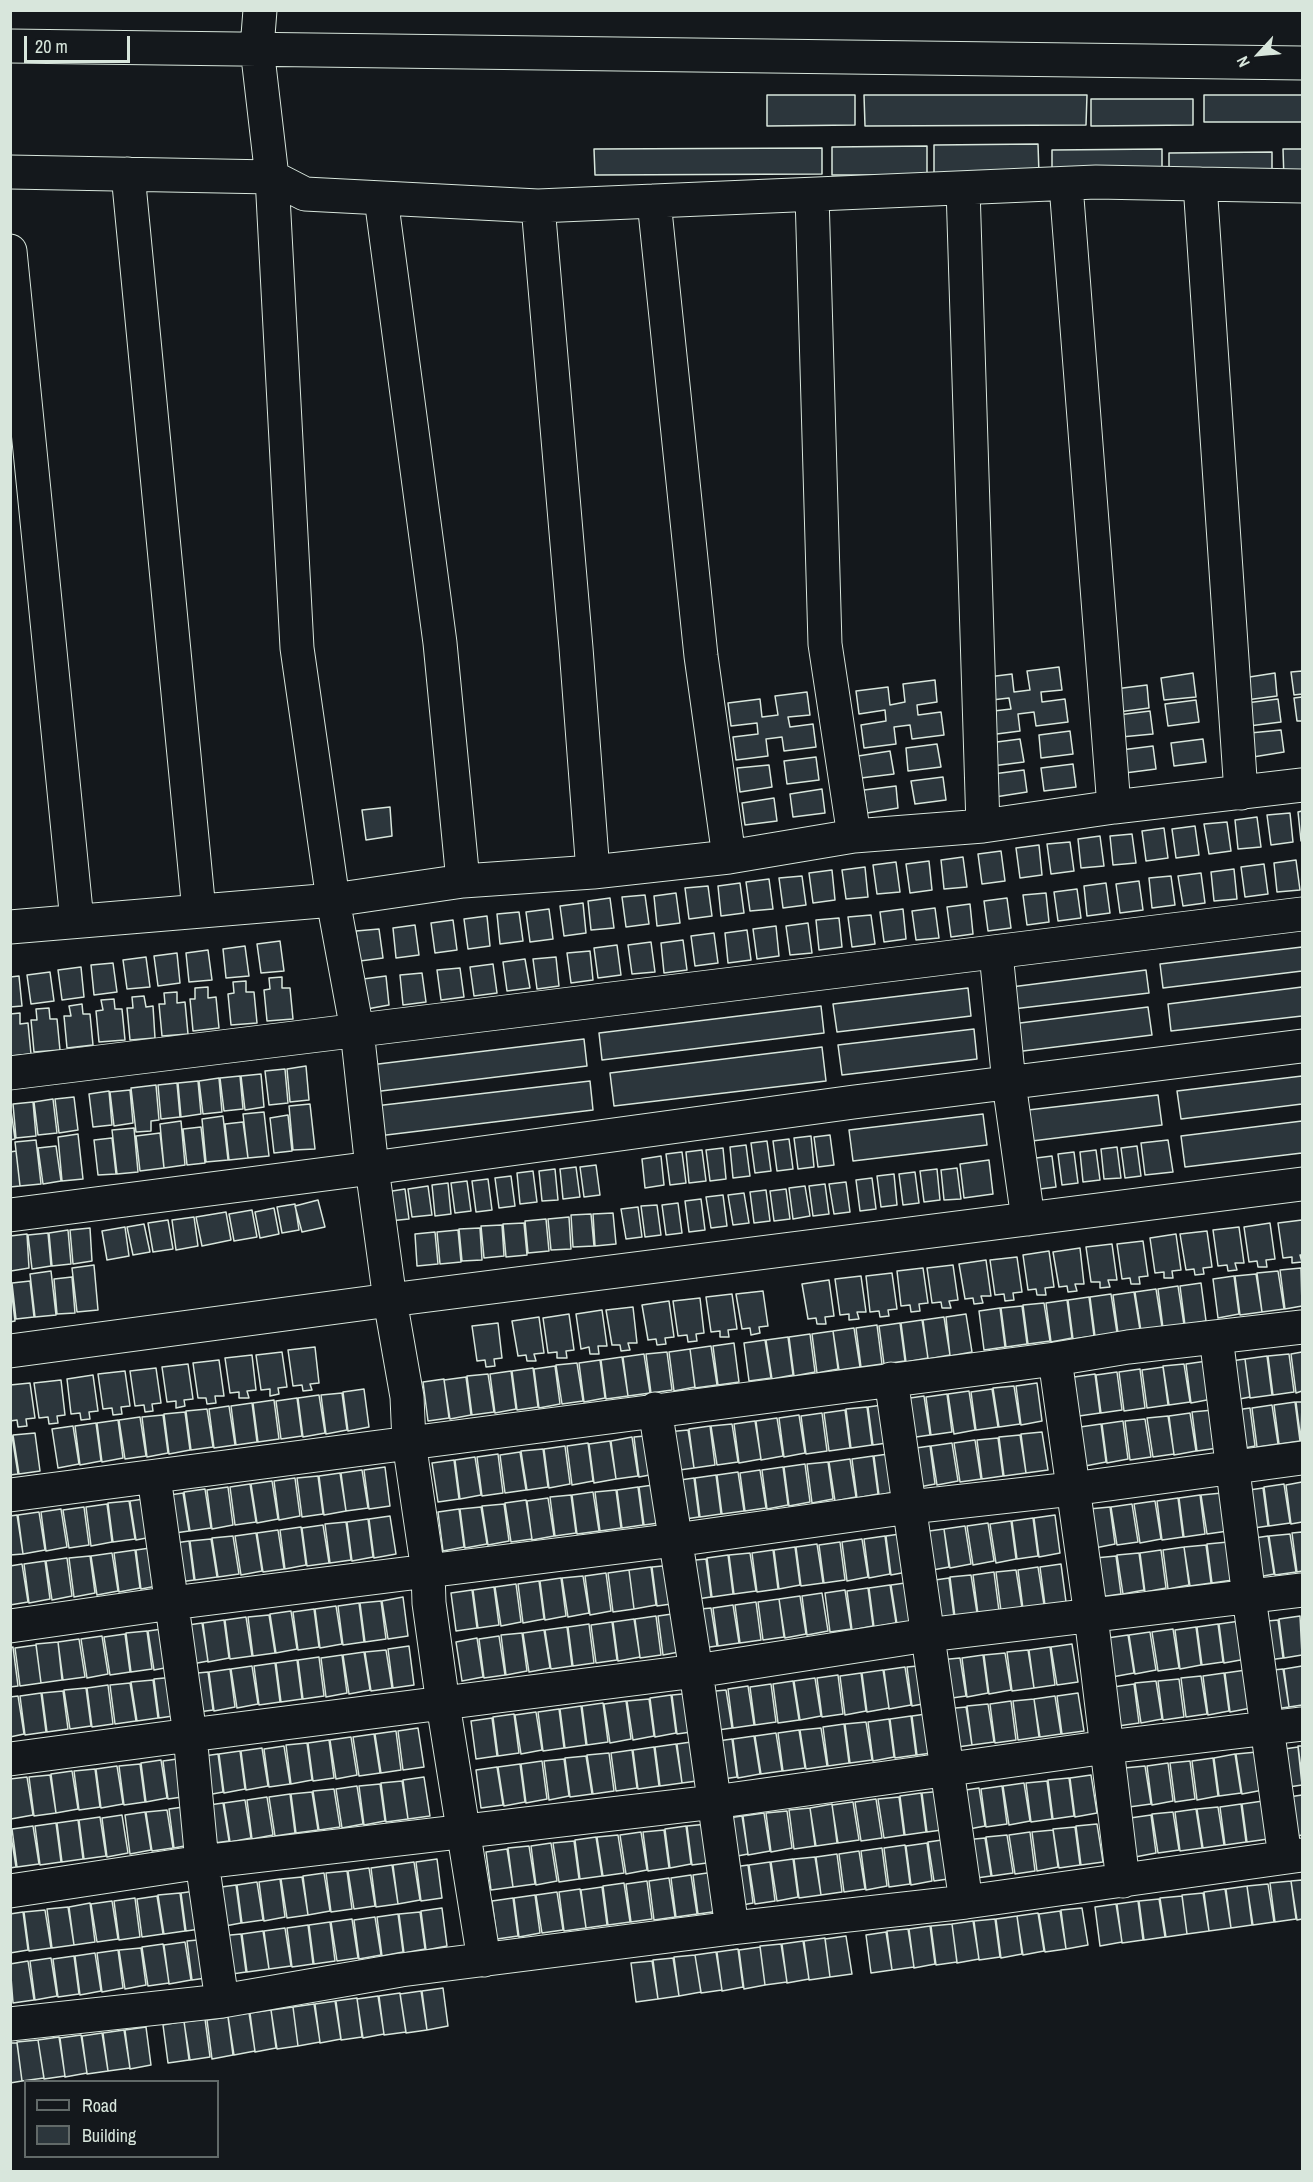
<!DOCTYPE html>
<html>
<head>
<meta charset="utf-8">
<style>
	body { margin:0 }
	#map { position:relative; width:1313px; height:2182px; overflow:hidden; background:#14181c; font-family:"Archivo Narrow",sans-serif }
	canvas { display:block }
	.frame { position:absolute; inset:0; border:12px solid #d8e6dc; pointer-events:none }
	.legend { position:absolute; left:24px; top:2080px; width:195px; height:78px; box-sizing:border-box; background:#14181c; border:2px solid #626a69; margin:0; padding:8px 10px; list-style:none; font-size:18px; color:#d8e6dc }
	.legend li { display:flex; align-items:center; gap:12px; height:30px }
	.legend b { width:30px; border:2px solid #626a69 }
	.north { position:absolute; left:1229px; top:24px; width:60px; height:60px; -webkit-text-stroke:4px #14181c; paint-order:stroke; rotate:244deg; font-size:16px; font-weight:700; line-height:24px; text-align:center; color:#d8e6dc }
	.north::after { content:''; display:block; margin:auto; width:21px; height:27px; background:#d8e6dc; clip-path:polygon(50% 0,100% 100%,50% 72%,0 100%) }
	.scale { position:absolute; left:24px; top:36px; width:106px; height:27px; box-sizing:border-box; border:3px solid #d8e6dc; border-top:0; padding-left:8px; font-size:18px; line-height:21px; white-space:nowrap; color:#d8e6dc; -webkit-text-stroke:4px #14181c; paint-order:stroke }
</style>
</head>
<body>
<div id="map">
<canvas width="1313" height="2182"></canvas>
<div class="frame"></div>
<ul class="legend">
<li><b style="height:8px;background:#14181c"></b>Road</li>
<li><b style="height:16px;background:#2c363c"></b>Building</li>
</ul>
<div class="north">N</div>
<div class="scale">20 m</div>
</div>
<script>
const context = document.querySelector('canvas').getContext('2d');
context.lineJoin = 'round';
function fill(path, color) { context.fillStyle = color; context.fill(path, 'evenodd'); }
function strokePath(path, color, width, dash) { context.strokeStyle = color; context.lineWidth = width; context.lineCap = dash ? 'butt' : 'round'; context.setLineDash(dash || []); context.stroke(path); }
const building = new Path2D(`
	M767,95h88v30l-88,1z
	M864,95h223l-1,30 -221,1z
	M1204,95h98v27h-98z
	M1091,99h102v26l-102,1z
	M1038,144l1,30h-105v-29z
	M927,146v29h-95v-28z
	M822,148v26l-227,1 -1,-26z
	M1162,149v25h-110v-24z
	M1283,149h19v31h-18z
	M1272,152v27h-103v-26z
	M1059,667l3,23 -21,2 1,10 23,-3 3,23 -32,4 -2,-14 -16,2 2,17 -31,4 -4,-23 26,-3 -2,-11 -26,3 -3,-23 32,-4 2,18 16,-2 -3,-19z
	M1302,671v23l-8,1 -3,-23z
	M1193,673l3,24 -32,3 -3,-22z
	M1275,673l2,23 -31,4 -3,-22z
	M935,680l2,22 -20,3 1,10 23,-3 3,23 -32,4 -2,-14 -16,2 2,17 -32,4 -3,-23 25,-4 -1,-11 -26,4 -3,-23 32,-4 2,18 15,-3 -2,-18z
	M1147,685l2,23 -31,4 -3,-23z
	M807,692l3,23 -22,2 2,10 23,-3 3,23 -32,4 -2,-14 -16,2 2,17 -32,4 -3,-23 25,-3 -1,-11 -26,3 -3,-23 32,-4 2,18 16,-2 -3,-19z
	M1302,697v24h-5l-3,-23z
	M1278,699l3,23 -32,4 -3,-23z
	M1196,700l3,22 -31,4 -3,-22z
	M1150,711l3,23 -32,3 -3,-22z
	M1281,730l3,22 -31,5 -3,-24z
	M1070,731l3,23 -32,4 -2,-23z
	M1020,739l4,23 -32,4 -3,-23z
	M1203,739l3,23 -32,4 -3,-23z
	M937,744l4,23 -33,4 -2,-23z
	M1153,746l3,23 -31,4 -4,-23z
	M890,751l4,23 -33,4 -3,-22z
	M816,757l3,23 -32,4 -3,-23z
	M1073,764l3,23 -32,4 -3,-23z
	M769,765l3,22 -32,5 -3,-24z
	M1024,770l3,22 -32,5 -2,-23z
	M943,777l3,23 -31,4 -4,-23z
	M896,786l2,22 -31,5 -3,-23z
	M822,789l3,24 -32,4 -3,-23z
	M774,798l3,23 -32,4 -3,-22z
	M390,807l2,29 -26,4 -4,-30z
	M1302,811v30h-1l-3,-29z
	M1290,813l3,29 -22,3 -4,-30z
	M1257,817l4,30 -23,2 -3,-29z
	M1227,822l4,29 -22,3 -5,-30z
	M1195,826l4,29 -23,3 -4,-29z
	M1164,828l4,30 -22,3 -4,-30z
	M1132,834l4,29 -23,2 -3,-29z
	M1100,836l4,30 -23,2 -3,-29z
	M1070,842l4,29 -23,3 -4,-30z
	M1039,845l3,30 -22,3 -4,-30z
	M1001,851l4,30 -23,3 -4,-30z
	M963,857l4,30 -23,2 -3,-29z
	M1296,860l4,30 -23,2 -3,-29z
	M929,861l3,29 -22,3 -4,-29z
	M896,862l4,30 -23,2 -4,-29z
	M1264,864l4,30 -23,3 -4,-30z
	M865,867l3,30 -22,2 -4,-29z
	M1234,869l3,30 -23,2 -3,-29z
	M832,870l3,30 -22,3 -4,-30z
	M1201,873l4,30 -22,3 -5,-30z
	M802,876l4,29 -23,3 -4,-30z
	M1171,876l4,29 -23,3 -3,-30z
	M769,879l4,30 -23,2 -4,-29z
	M1139,881l4,29 -23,3 -4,-29z
	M740,883l4,30 -23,3 -3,-30z
	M1106,883l4,30 -23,3 -3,-30z
	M708,886l4,30 -23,3 -4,-31z
	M1077,889l4,29 -23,3 -4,-29z
	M676,893l4,30 -23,3 -3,-30z
	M1046,893l3,29 -22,3 -4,-30z
	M645,895l4,29 -23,3 -4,-30z
	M610,898l4,30 -23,2 -3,-29z
	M1007,898l4,30 -23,3 -4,-30z
	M583,903l3,30 -22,3 -4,-30z
	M970,904l3,30 -22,3 -4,-30z
	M935,908l4,30 -23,2 -4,-29z
	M549,909l4,30 -23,3 -4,-30z
	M903,909l3,30 -22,3 -4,-30z
	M519,912l4,29 -23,3 -3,-30z
	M871,915l4,29 -23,3 -4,-30z
	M487,916l3,30 -22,3 -4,-30z
	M839,918l3,29 -23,3 -3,-30z
	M453,920l4,30 -22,3 -4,-30z
	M808,923l4,30 -22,2 -4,-29z
	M415,925l4,30 -23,3 -3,-30z
	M776,926l3,30 -22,3 -4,-30z
	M379,929l4,29 -23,3 -4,-30z
	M747,930l4,30 -23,3 -3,-30z
	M714,933l4,30 -23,3 -4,-30z
	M683,940l4,30 -23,3 -3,-30z
	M280,941l4,30 -23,2 -4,-29z
	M651,942l4,30 -23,2 -4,-29z
	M617,945l4,30 -23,3 -4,-30z
	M245,946l4,30 -23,2 -3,-29z
	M1302,947v24l-139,17 -3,-24z
	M208,950l4,30 -23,2 -3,-29z
	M590,951l3,29 -22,3 -4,-30z
	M177,953l3,30 -22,3 -4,-30z
	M146,957l4,30 -23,2 -4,-29z
	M556,957l3,29 -22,3 -4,-30z
	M525,959l5,29 -23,3 -4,-29z
	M113,963l4,29 -23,3 -3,-30z
	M493,964l4,29 -23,3 -4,-29z
	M81,967l3,30 -22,3 -4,-30z
	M460,968l4,29 -23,3 -4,-30z
	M1146,970l3,23 -136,16 -2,-22z
	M50,972l4,29 -23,3 -4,-29z
	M422,973l4,29 -23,3 -3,-30z
	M19,976l3,30 -12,1v-30z
	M386,976l3,29 -22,4 -4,-30z
	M282,977v11h8l3,31 -26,2 -3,-31 6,-1 -1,-11z
	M246,981v11h8l3,31 -26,2 -3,-31 6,-1 -1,-11z
	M208,987v11l8,-1 3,31 -26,3 -3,-32h5v-11z
	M1302,987v29l-131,15 -3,-27z
	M968,988l3,28 -134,16 -4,-28z
	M177,992v11l8,-1 3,32 -26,2 -3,-32h6l-1,-11z
	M144,996l2,11 7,-1 2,32 -25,2 -3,-32h6l-1,-11z
	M114,999l1,10h7l3,31 -26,2 -3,-31 7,-1 -2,-10z
	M82,1004l1,10h7l3,31 -26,3 -3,-32h7l-2,-10z
	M821,1006l3,27 -222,27 -3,-27z
	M1148,1007l4,28 -137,17 -3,-28z
	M49,1008l1,11h7l3,31 -26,2 -3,-32h6l-1,-11z
	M20,1013v11l8,-1 3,31 -21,2v-42z
	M974,1029l3,30 -135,16 -4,-30z
	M584,1039l3,27 -214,26 -3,-27z
	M822,1047l4,34 -212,25 -4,-33z
	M306,1066l3,34 -19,2 -3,-33z
	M285,1069l3,34 -19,2 -4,-34z
	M261,1074l3,33 -19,3 -4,-34z
	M240,1076l3,33 -19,2 -4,-33z
	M1302,1076v28l-121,15 -4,-28z
	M219,1078l3,34 -19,2 -4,-33z
	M198,1081l3,33 -20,3 -3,-34z
	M590,1081l3,29 -215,26 -3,-30z
	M177,1083l3,34 -19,2 -3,-34z
	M156,1085l3,35 -8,1v10l-15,1 -5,-44z
	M130,1090l3,33 -19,3 -4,-34z
	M109,1091l3,34 -19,2 -4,-33z
	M1158,1095l4,30 -130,16 -4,-31z
	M74,1097l4,33 -19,3 -4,-34z
	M53,1099l4,34 -19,2 -4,-33z
	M33,1102l3,34 -20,2 -3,-34z
	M10,1103l5,36 -5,1z
	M310,1104l5,45 -22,1 -4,-44z
	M264,1112l5,44 -21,2 -5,-44z
	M983,1114l4,31 -134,16 -4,-31z
	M288,1115l4,36 -18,2 -4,-35z
	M223,1116l5,44 -22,2 -4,-43z
	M181,1121l4,44 -21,3 -4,-44z
	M1302,1121v32l-117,14 -4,-31z
	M243,1122l5,36 -19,2 -4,-36z
	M201,1127l4,36 -18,2 -4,-36z
	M134,1128l4,44 -21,2 -5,-44z
	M160,1133l4,35 -24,3 -4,-35z
	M78,1134l5,45 -21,2 -4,-44z
	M830,1135l4,30 -16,2 -4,-30z
	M811,1136l3,31 -16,2 -4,-31z
	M112,1138l4,36 -18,1 -4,-35z
	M789,1139l4,30 -16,2 -4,-30z
	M36,1140l5,44 -21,2 -5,-44z
	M1168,1140l5,32 -28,3 -4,-32z
	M767,1141l4,30 -16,2 -4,-30z
	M746,1145l4,31 -17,2 -3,-31z
	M56,1146l5,35 -18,3 -5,-36z
	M1137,1146l4,30 -16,2 -4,-30z
	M1117,1147l4,31 -17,1 -3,-30z
	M723,1148l3,31 -16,2 -4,-31z
	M702,1150l4,31 -17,2 -3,-31z
	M1096,1150l4,30 -17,2 -3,-30z
	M16,1151l4,35 -10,1v-35z
	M682,1152l4,31 -16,2 -4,-31z
	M1074,1152l4,31 -16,2 -4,-31z
	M661,1156l3,29 -19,3 -3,-29z
	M1052,1156l4,31 -16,2 -4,-31z
	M989,1160l4,34 -29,4 -4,-34z
	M596,1165l4,30 -16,2 -4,-30z
	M576,1167l4,30 -17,2 -3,-30z
	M957,1168l4,31 -17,1 -3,-30z
	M555,1169l3,31 -16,1 -3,-30z
	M937,1169l3,31 -16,2 -4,-31z
	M533,1171l4,31 -17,2 -3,-31z
	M915,1172l4,31 -16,2 -4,-31z
	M894,1174l3,31 -16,2 -4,-31z
	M511,1176l4,30 -16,2 -4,-30z
	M872,1178l4,31 -16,2 -4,-31z
	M488,1179l4,31 -16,2 -4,-31z
	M467,1181l4,30 -16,2 -4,-30z
	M846,1182l4,30 -16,2 -5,-30z
	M448,1183l3,31 -16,2 -3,-31z
	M825,1184l4,30 -16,2 -4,-30z
	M428,1186l4,29 -20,2 -4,-28z
	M805,1186l5,30 -17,3 -4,-31z
	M405,1189l4,30 -20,2 -3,-29z
	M786,1189l4,30 -16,2 -4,-30z
	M766,1190l4,31 -16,2 -4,-31z
	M744,1193l5,30 -16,2 -5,-30z
	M723,1195l4,31 -16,2 -5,-31z
	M701,1199l4,31 -16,2 -4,-31z
	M318,1200l7,27 -23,5 -7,-26z
	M678,1203l4,30 -16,2 -4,-30z
	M295,1204l4,26 -17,3 -5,-26z
	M657,1205l4,30 -16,2 -4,-31z
	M638,1207l4,30 -16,2 -5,-30z
	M274,1208l5,26 -19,4 -5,-26z
	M252,1210l5,27 -23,4 -5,-27z
	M226,1212l5,28 -29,6 -6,-29z
	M613,1213l3,31 -21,2 -2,-32z
	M591,1214l3,32 -21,1 -2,-32z
	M194,1217l4,29 -22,4 -4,-30z
	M569,1217l2,32 -20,1 -3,-31z
	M546,1219l3,32 -21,2 -3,-32z
	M168,1220l5,29 -20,3 -5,-29z
	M1302,1220v35h-2l2,7 -10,1v-6l-9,1 -5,-35z
	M524,1223l3,32 -21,2 -3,-33z
	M1270,1223l5,36 -9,1 1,7h-9l-1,-6 -8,1 -5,-35z
	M144,1224l6,28 -17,3 -6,-28z
	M502,1225l2,31 -20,2 -3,-32z
	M125,1227l4,29 -22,4 -5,-29z
	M1239,1227l5,36h-9l2,7 -9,1 -1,-6 -9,1 -5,-36z
	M90,1228l2,33 -19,3 -3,-34z
	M480,1228l2,32 -20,1 -3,-32z
	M68,1230l3,34 -19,2 -3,-33z
	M458,1230l3,32 -21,2 -3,-32z
	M1207,1231l5,36 -9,1 1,6 -9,1 -1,-6 -8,1 -6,-36z
	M435,1232l3,32 -21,2 -2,-32z
	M48,1233l3,33 -19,3 -4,-34z
	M27,1234l2,34 -18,3 -1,-35z
	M1176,1234l5,36 -9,1 1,7h-9v-6l-9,1 -5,-35z
	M1143,1241l5,35 -9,1 1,7h-9l-1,-6 -8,1 -5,-35z
	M1112,1244l5,36h-9l2,7 -10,1v-6h-9l-5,-35z
	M1080,1248l4,36h-9l2,7 -9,1 -1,-6 -8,1 -6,-35z
	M1049,1251l5,36 -9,1 1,7h-9l-1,-6 -8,1 -5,-35z
	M1017,1257l5,35 -9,1 1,7 -9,1 -1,-7 -9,1 -5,-35z
	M986,1260l5,36h-10l2,7 -9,1 -1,-6 -8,1 -6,-35z
	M94,1265l4,45 -21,2 -5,-44z
	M953,1265l5,35 -9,1 2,7h-9l-1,-6 -9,1 -5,-35z
	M923,1268l5,35 -9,1 1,7 -9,1 -1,-7 -9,1 -4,-35z
	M1301,1268l1,38 -17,3 -5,-39z
	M51,1271l5,44 -21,2 -5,-43z
	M1278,1271l6,38 -22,3 -5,-39z
	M892,1273l5,36 -9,1 1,6 -9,1 -1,-6 -9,1 -4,-36z
	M1256,1274l6,38 -22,3 -5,-39z
	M861,1276l5,36h-9l2,7 -10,1v-6l-9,1 -5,-36z
	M1234,1276l5,38 -21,4 -5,-39z
	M72,1277l3,36 -18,1 -3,-35z
	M829,1280l5,36 -9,1 1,7h-9l-1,-6 -8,1 -6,-35z
	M30,1281l4,36 -18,2 -4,-36z
	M1201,1283l5,38 -21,4 -5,-39z
	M1178,1286l6,39 -21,3 -5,-39z
	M11,1287l4,34 -5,1v-34z
	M1156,1289l6,38 -21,4 -6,-39z
	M763,1291l5,35 -9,1 1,6 -9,2 -1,-7 -8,1 -6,-35z
	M1134,1292l6,38 -22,3 -5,-38z
	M732,1294l5,35 -9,1 1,7h-9v-6l-9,1 -5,-35z
	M1111,1294l6,39 -22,3 -5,-39z
	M1089,1297l5,39 -21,3 -5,-39z
	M700,1298l4,35 -8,1 1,7 -9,1 -1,-7 -9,1 -5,-35z
	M1067,1300l5,38 -21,4 -5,-39z
	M669,1301l5,36 -9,1 1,6 -9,1 -1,-6 -8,1 -6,-35z
	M1044,1303l6,38 -22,3 -5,-39z
	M1022,1306l5,38 -21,3 -5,-39z
	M633,1307l4,36h-9l2,7 -9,1 -1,-6h-8l-6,-35z
	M1000,1308l5,39 -21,3 -5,-39z
	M602,1310l5,36h-9l1,8h-9l-1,-7 -8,2 -5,-35z
	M569,1314l5,36 -8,1 1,7h-10v-6l-9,1 -5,-35z
	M966,1314l6,38 -22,4 -4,-39z
	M539,1317l5,36 -10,1 2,7h-9l-1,-6 -8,1 -6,-35z
	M944,1317l6,38 -22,4 -5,-39z
	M922,1320l6,38 -22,4 -5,-39z
	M498,1323l4,35 -8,1 1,7 -9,1 -1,-7 -8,1 -5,-35z
	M900,1323l5,38 -21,3 -5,-38z
	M877,1325l5,39 -21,3 -5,-39z
	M854,1328l6,39 -21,3 -6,-39z
	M833,1331l5,38 -21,4 -5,-39z
	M810,1334l5,38 -21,4 -5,-39z
	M788,1337l5,38 -21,4 -6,-39z
	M765,1340l6,38 -22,3 -5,-38z
	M734,1343l5,39 -21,3 -5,-39z
	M711,1346l6,39 -22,3 -5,-39z
	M315,1347l4,36 -9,1 2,6 -9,1 -1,-6 -9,1 -5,-36z
	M690,1349l5,38 -21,4 -5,-39z
	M282,1352l5,35 -9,1 1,6 -9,2v-7l-9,1 -5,-35z
	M667,1352l5,38 -21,3 -5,-39z
	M1302,1352v39l-6,2 -5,-39z
	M644,1354l6,39 -22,3 -5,-39z
	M1289,1354l5,38 -21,3 -5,-39z
	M252,1355l4,35 -9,1 2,7h-10v-6l-9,1 -5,-35z
	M1267,1356l5,39 -22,3 -5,-39z
	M622,1357l6,39 -22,3 -5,-39z
	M1245,1359l5,38 -21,4 -5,-39z
	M219,1360l5,36h-9l1,7 -9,1 -1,-6h-8l-5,-35z
	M600,1360l5,38 -21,4 -5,-39z
	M1207,1361l5,38 -21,4 -5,-39z
	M577,1363l6,38 -21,3 -6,-39z
	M188,1364l5,35 -9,1 1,6 -9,2v-7l-9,1 -5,-35z
	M1184,1364l6,38 -21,3 -6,-39z
	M555,1366l5,38 -21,4 -5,-39z
	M1163,1367l5,38 -21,3 -5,-38z
	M156,1368l5,35 -9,1 1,7 -8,1 -1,-7 -9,1 -5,-35z
	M533,1368l5,39 -21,3 -5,-39z
	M1140,1369l5,39 -21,3 -5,-39z
	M125,1371l5,35 -9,1 1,7 -9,1 -1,-7 -9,1 -5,-35z
	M511,1371l5,38 -21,4 -5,-39z
	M1117,1372l5,38 -21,3 -5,-38z
	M488,1374l6,38 -22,3 -5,-39z
	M1095,1374l5,39 -21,3 -5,-39z
	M93,1375l5,36 -9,1 1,7 -9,1 -1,-7 -9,1 -4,-35z
	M466,1377l5,38 -21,4 -6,-39z
	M444,1379l5,39 -21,3 -5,-39z
	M61,1380l4,35 -8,1 1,7 -9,1 -1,-7 -9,1 -5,-35z
	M30,1383l5,35 -9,1 1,7 -9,1 -1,-7 -7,1v-36z
	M1037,1383l5,38 -21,4 -5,-39z
	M1014,1386l6,38 -21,3 -6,-39z
	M364,1389l5,38 -21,4 -5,-39z
	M992,1389l6,38 -22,3 -5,-38z
	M969,1391l6,39 -21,4 -6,-40z
	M342,1393l5,37 -21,4 -5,-39z
	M947,1394l5,38 -21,3 -5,-38z
	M319,1395l6,38 -22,4 -5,-39z
	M924,1396l6,39 -21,3 -6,-39z
	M297,1398l5,38 -21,3 -5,-38z
	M274,1400l5,39 -21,3 -5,-39z
	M1295,1402l5,39 -21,3 -5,-39z
	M1296,1402h6l-1,39z
	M252,1403l5,39 -21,3 -5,-39z
	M889,1404l5,38 -21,3 -5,-38z
	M1272,1405l6,39 -21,3 -5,-39z
	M229,1406l6,39 -21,3 -5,-39z
	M867,1407l5,38 -21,3 -5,-39z
	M1250,1408l5,38 -21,4 -5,-39z
	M207,1409l6,38 -22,3 -5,-39z
	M845,1410l5,38 -21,3 -5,-38z
	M1213,1410l5,38 -21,3 -5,-39z
	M185,1412l5,38 -21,4 -5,-40z
	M822,1413l5,38 -21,3 -5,-38z
	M1190,1413l6,38 -22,4 -5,-39z
	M163,1415l5,38 -21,4 -5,-40z
	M799,1415l6,38 -21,4 -5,-39z
	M1168,1416l6,38 -21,3 -6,-39z
	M140,1417l6,39 -21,3 -6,-39z
	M777,1418l6,38 -22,4 -5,-39z
	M1145,1419l6,38 -21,3 -5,-39z
	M118,1420l5,38 -21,4 -5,-39z
	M755,1421l6,38 -22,4 -5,-39z
	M1123,1421l5,38 -21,4 -5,-39z
	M96,1423l5,38 -21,4 -5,-39z
	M732,1424l6,38 -21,3 -6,-39z
	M1101,1424l5,38 -21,4 -5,-39z
	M73,1426l6,38 -21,4 -6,-39z
	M710,1426l5,39 -21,3 -5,-39z
	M688,1430l6,38 -22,3 -5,-39z
	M1042,1432l6,38 -22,3 -5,-39z
	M35,1433l5,38 -21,3 -6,-39z
	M655,1435l5,38 -21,4 -5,-40z
	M1020,1435l6,38 -22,3 -5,-39z
	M10,1436h2l6,38 -8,1z
	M632,1437l6,39 -22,3 -5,-38z
	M998,1438l5,38 -21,3 -5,-39z
	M975,1440l6,39 -21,3 -6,-39z
	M610,1441l6,38 -22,4 -5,-39z
	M588,1443l5,38 -21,4 -5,-39z
	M952,1443l6,38 -21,4 -6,-39z
	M565,1446l5,38 -21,4 -5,-39z
	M930,1446l5,38 -21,4 -5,-39z
	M543,1449l5,38 -21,3 -6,-39z
	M520,1452l6,38 -21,3 -5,-38z
	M895,1453l5,38 -21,4 -5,-39z
	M498,1454l5,39 -21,3 -5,-39z
	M873,1456l5,38 -21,4 -5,-39z
	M475,1457l6,38 -21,4 -5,-39z
	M850,1459l6,38 -21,4 -6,-39z
	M454,1460l5,39 -21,3 -6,-39z
	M828,1462l5,37 -21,4 -5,-39z
	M805,1464l5,38 -21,4 -5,-39z
	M385,1467l5,39 -21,3 -5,-39z
	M783,1467l5,38 -21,4 -5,-39z
	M362,1470l6,38 -22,3 -5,-38z
	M760,1470l6,38 -21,3 -5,-38z
	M738,1472l6,39 -22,3 -5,-39z
	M340,1473l6,38 -22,4 -5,-39z
	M716,1475l5,39 -21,3 -5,-39z
	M318,1476l5,38 -21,3 -5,-39z
	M295,1478l5,38 -21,4 -5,-39z
	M694,1478l5,39 -21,3 -5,-39z
	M272,1481l6,38 -21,4 -6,-39z
	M1302,1482v40l-11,2 -5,-39z
	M250,1484l6,38 -21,3 -5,-38z
	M660,1484l6,38 -22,3 -5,-38z
	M1284,1484l6,39 -21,3 -5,-39z
	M228,1487l5,38 -21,4 -5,-39z
	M638,1487l5,38 -21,3 -5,-38z
	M1263,1488l5,38 -21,3 -5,-38z
	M205,1489l6,39 -21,3 -6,-39z
	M616,1490l5,38 -21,3 -5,-39z
	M593,1492l6,39 -22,3 -5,-39z
	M183,1493l6,38 -21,3 -5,-38z
	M1222,1493l6,38 -21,3 -6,-39z
	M571,1495l5,38 -21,3 -5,-39z
	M1200,1495l5,39 -21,3 -5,-39z
	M151,1498l6,38 -21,4 -6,-39z
	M548,1498l6,38 -22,4 -5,-39z
	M1178,1498l5,39 -21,3 -5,-39z
	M526,1500l6,39 -21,3 -6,-39z
	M129,1501l6,38 -22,3 -5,-39z
	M1155,1501l6,38 -21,4 -6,-39z
	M107,1504l5,38 -21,4 -5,-39z
	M504,1504l5,37 -21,4 -6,-39z
	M1132,1504l6,38 -21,3 -6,-38z
	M84,1507l5,38 -20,3 -6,-38z
	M481,1507l6,37 -22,4 -5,-39z
	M1110,1507l5,37 -20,4 -6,-39z
	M61,1509l6,38 -21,4 -5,-39z
	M459,1509l5,38 -21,4 -5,-39z
	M39,1512l6,38 -22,4 -5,-39z
	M17,1515l6,39 -13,1v-39z
	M1055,1515l5,38 -21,4 -5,-39z
	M390,1516l6,38 -22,4 -5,-39z
	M1033,1518l5,38 -21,3 -5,-38z
	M368,1519l5,38 -21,4 -5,-39z
	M1011,1521l5,38 -20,4 -6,-39z
	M346,1522l5,38 -21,3 -5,-39z
	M988,1523l6,38 -21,4 -6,-39z
	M323,1525l6,38 -22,3 -5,-38z
	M965,1526l6,38 -21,4 -6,-39z
	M301,1527l5,38 -21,4 -5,-39z
	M944,1529l5,38 -22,4 -5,-39z
	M278,1530l6,39 -21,3 -6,-39z
	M1302,1532v39l-5,1 -5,-39z
	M256,1533l6,38 -21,4 -6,-39z
	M907,1533l5,38 -21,4 -5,-39z
	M1290,1534l6,38 -21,3 -6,-39z
	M233,1536l6,38 -21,3 -6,-39z
	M885,1536l5,38 -21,4 -5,-39z
	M1268,1536l6,38 -21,4 -5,-39z
	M211,1539l6,38 -22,3 -5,-39z
	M862,1539l6,38 -21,4 -5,-39z
	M189,1541l5,39 -21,3 -5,-39z
	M840,1542l5,38 -21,3 -5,-38z
	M1228,1542l5,38 -21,3 -5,-39z
	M817,1544l6,39 -22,3 -5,-39z
	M1206,1545l5,38 -21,3 -6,-39z
	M157,1547l5,38 -21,4 -5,-39z
	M795,1547l5,38 -21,4 -5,-39z
	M1184,1547l5,38 -21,4 -5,-39z
	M135,1550l5,38 -21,4 -5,-39z
	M773,1550l5,39 -21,3 -5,-39z
	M1161,1550l5,38 -21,4 -5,-39z
	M112,1553l6,38 -21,4 -6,-39z
	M750,1553l6,38 -22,3 -5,-39z
	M1139,1553l5,37 -21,4 -6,-39z
	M728,1555l5,39 -21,3 -5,-39z
	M90,1556l5,37 -21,4 -5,-39z
	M1116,1556l5,38 -21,3 -5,-39z
	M67,1558l5,38 -20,4 -6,-39z
	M706,1559l5,38 -21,3 -5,-39z
	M45,1561l5,38 -21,4 -5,-39z
	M22,1564l6,38 -18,3v-39z
	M1061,1564l5,38 -21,3 -5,-38z
	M673,1565l5,38 -21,3 -5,-39z
	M651,1567l5,38 -22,4 -5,-39z
	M1038,1567l6,38 -21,4 -5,-39z
	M629,1570l5,39 -21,3 -5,-39z
	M1016,1570l6,38 -21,3 -5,-39z
	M994,1572l5,39 -21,3 -5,-39z
	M606,1573l5,38 -21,4 -5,-39z
	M971,1575l6,38 -22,4 -5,-40z
	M583,1576l6,37 -21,4 -6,-39z
	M561,1578l5,38 -21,4 -5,-39z
	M949,1578l5,39 -21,3 -5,-39z
	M539,1581l5,38 -21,4 -5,-39z
	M912,1582l6,38 -21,4 -6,-39z
	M516,1584l5,38 -20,4 -6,-39z
	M890,1585l6,38 -22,4 -5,-39z
	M494,1587l5,38 -21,3 -5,-38z
	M868,1588l5,38 -21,4 -5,-39z
	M472,1590l5,38 -21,3 -5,-38z
	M845,1590l6,39 -21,3 -5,-39z
	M822,1593l6,38 -21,4 -5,-39z
	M800,1596l6,38 -21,4 -6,-39z
	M403,1597l5,39 -20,3 -6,-38z
	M779,1599l5,38 -21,3 -5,-38z
	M381,1601l5,38 -21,3 -5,-39z
	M756,1602l5,38 -21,3 -5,-38z
	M359,1603l5,39 -21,3 -5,-39z
	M733,1605l6,38 -21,3 -5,-38z
	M336,1606l6,38 -22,4 -5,-39z
	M711,1608l6,38 -21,3 -6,-39z
	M314,1609l5,38 -21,3 -5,-38z
	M291,1611l6,38 -21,4 -6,-39z
	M679,1613l5,38 -21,4 -5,-39z
	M269,1615l6,38 -22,3 -5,-39z
	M656,1616l5,39 -21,3 -5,-39z
	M1300,1616l2,39 -18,3 -5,-39z
	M246,1617l6,39 -22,3 -5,-39z
	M634,1619l6,38 -22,4 -5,-39z
	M224,1620l5,38 -21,4 -5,-39z
	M1278,1620l5,38 -21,3 -5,-39z
	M1240,1621l6,38 -22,4 -5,-39z
	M612,1622l5,38 -21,3 -5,-38z
	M202,1623l6,38 -21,4 -6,-39z
	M589,1624l5,39 -21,3 -5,-39z
	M1218,1624l5,38 -21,3 -5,-38z
	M567,1627l5,39 -21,3 -6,-39z
	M1196,1627l5,38 -21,4 -5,-39z
	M169,1628l6,38 -21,4 -6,-39z
	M1173,1629l6,39 -21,3 -6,-39z
	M544,1630l6,38 -21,4 -6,-39z
	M147,1631l5,38 -21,3 -5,-39z
	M1150,1632l6,38 -21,4 -6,-39z
	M522,1633l5,38 -21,4 -5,-40z
	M125,1634l5,38 -20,3 -6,-38z
	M1128,1635l6,38 -22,4 -5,-39z
	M102,1636l6,38 -21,4 -6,-39z
	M499,1636l6,39 -21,3 -5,-39z
	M477,1638l6,39 -21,4 -6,-39z
	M79,1639l6,38 -22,3 -5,-38z
	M58,1642l4,38 -21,3 -5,-39z
	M1072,1644l6,38 -21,3 -6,-38z
	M36,1645l5,38 -21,3 -5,-38z
	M409,1646l5,39 -21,3 -5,-39z
	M13,1647l5,39 -8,1v-39z
	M1050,1647l5,38 -21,3 -5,-38z
	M386,1650l6,38 -21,3 -6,-39z
	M1028,1650l6,38 -22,3 -5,-39z
	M364,1652l6,38 -21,4 -6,-39z
	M1005,1653l6,37 -22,4 -5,-39z
	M342,1655l5,38 -21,4 -5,-39z
	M983,1655l5,38 -21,4 -5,-39z
	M319,1657l5,39 -21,3 -5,-39z
	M960,1658l6,38 -21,3 -6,-39z
	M297,1660l5,39 -21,3 -5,-39z
	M275,1663l5,39 -21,3 -5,-39z
	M928,1665l5,37 -21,4 -5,-39z
	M252,1666l6,38 -21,4 -6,-39z
	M1302,1666v39l-13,2 -5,-38z
	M905,1667l6,38 -22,4 -5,-39z
	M230,1669l5,38 -21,4 -5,-39z
	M1283,1669l6,38 -21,3 -5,-39z
	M883,1670l6,38 -22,4 -5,-39z
	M1246,1670l5,38 -21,4 -5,-39z
	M208,1672l5,38 -21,3 -5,-39z
	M861,1673l5,38 -21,4 -5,-39z
	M1224,1673l5,38 -21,4 -5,-39z
	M838,1675l5,39 -21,3 -5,-39z
	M1201,1676l6,38 -21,3 -5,-39z
	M175,1677l5,38 -21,3 -5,-39z
	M815,1678l6,38 -21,4 -6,-39z
	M1179,1679l5,38 -21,3 -5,-39z
	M153,1680l5,38 -21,3 -6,-39z
	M793,1681l6,39 -21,3 -5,-39z
	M1156,1681l6,38 -21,4 -6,-40z
	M130,1683l6,38 -21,3 -5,-39z
	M771,1684l5,38 -21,3 -5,-38z
	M1134,1684l5,39 -21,3 -5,-39z
	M108,1685l5,39 -21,3 -5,-39z
	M748,1686l6,39 -21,3 -5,-39z
	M86,1688l5,38 -21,3 -6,-39z
	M726,1690l6,38 -21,3 -6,-39z
	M63,1691l5,38 -21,3 -5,-39z
	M41,1693l5,39 -21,3 -5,-39z
	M693,1693l5,38 -21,3 -5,-39z
	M1078,1693l6,38 -22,3 -5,-38z
	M671,1695l5,38 -21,4 -5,-39z
	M18,1696l6,38 -14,3v-40z
	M1055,1696l6,38 -21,3 -6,-38z
	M649,1699l5,37 -21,4 -6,-39z
	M1034,1699l5,38 -21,3 -5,-39z
	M626,1701l5,38 -21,4 -6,-39z
	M1011,1701l5,39 -21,3 -5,-39z
	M603,1703l5,39 -21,3 -5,-39z
	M988,1704l6,38 -22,3 -5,-39z
	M581,1706l5,39 -21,3 -5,-39z
	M966,1707l6,38 -22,3 -5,-39z
	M559,1709l5,39 -21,3 -5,-39z
	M536,1712l6,38 -21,4 -6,-39z
	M933,1713l6,39 -22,3 -5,-39z
	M514,1714l5,39 -21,3 -5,-39z
	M911,1716l5,39 -21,3 -5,-39z
	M492,1718l5,38 -21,3 -5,-38z
	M889,1719l5,38 -21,4 -5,-39z
	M866,1722l6,38 -22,3 -5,-39z
	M844,1724l5,39 -21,3 -5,-39z
	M418,1728l6,39 -21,3 -5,-39z
	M821,1728l6,38 -21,3 -6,-39z
	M799,1730l6,38 -22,3 -5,-38z
	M396,1731l5,39 -20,3 -6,-39z
	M776,1733l6,38 -21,3 -6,-38z
	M374,1734l6,39 -21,3 -6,-39z
	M754,1736l6,38 -22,4 -5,-39z
	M351,1737l6,38 -21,4 -6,-39z
	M732,1739l5,38 -21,3 -5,-38z
	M329,1740l5,38 -21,3 -5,-38z
	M698,1741l6,39 -22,3 -5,-39z
	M307,1743l5,37 -21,4 -5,-39z
	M676,1744l6,39 -22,3 -5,-39z
	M284,1746l6,38 -21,3 -5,-38z
	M1298,1746h4v30z
	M654,1747l5,39 -21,3 -5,-39z
	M1298,1747l4,38 -20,3 -5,-38z
	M262,1748l6,38 -22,4 -5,-39z
	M632,1750l5,38 -21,3 -5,-38z
	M240,1751l5,38 -21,4 -5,-39z
	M1257,1752l6,38 -21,4 -6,-40z
	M609,1753l5,38 -21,3 -6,-39z
	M218,1754l5,38 -21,4 -5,-39z
	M1235,1754l6,39 -22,3 -5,-38z
	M586,1756l6,38 -22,3 -5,-39z
	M184,1758l5,38 -21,3 -5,-38z
	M1213,1758l5,38 -21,4 -5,-39z
	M564,1759l5,37 -20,4 -5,-39z
	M161,1760l6,38 -21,4 -5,-39z
	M542,1761l5,38 -21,4 -5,-39z
	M1190,1761l5,38 -20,3 -5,-39z
	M1168,1763l5,38 -21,4 -5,-39z
	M140,1764l5,38 -21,3 -5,-39z
	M520,1764l5,38 -21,4 -6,-39z
	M117,1766l6,38 -22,4 -5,-39z
	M1145,1766l6,38 -22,3 -5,-39z
	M497,1767l6,38 -22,3 -5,-38z
	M95,1769l5,38 -21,3 -5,-39z
	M72,1771l6,38 -22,4 -5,-39z
	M50,1775l6,38 -22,3 -5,-39z
	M1091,1775l6,38 -22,4 -5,-39z
	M27,1777l6,38 -22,4 -1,-40z
	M424,1777l6,39 -22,3 -5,-39z
	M1069,1778l5,38 -21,3 -5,-39z
	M402,1781l6,38 -22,3 -5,-39z
	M1047,1781l5,38 -21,3 -5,-39z
	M1024,1783l6,38 -21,4 -6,-39z
	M380,1784l5,37 -21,4 -5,-39z
	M357,1786l6,38 -21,4 -6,-39z
	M1002,1786l5,38 -21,3 -5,-38z
	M979,1788l6,38 -21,4 -5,-39z
	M334,1789l6,38 -21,3 -6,-39z
	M943,1791l6,38 -22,3 -5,-39z
	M312,1792l6,38 -22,3 -5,-39z
	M921,1793l5,39 -21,3 -5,-39z
	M290,1794l5,39 -20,3 -6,-39z
	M1302,1795v40l-15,3 -5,-40z
	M267,1797l6,38 -21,4 -5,-39z
	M899,1797l5,38 -20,3 -6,-39z
	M876,1799l6,39 -21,3 -6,-39z
	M245,1800l6,38 -21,4 -6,-39z
	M1263,1801l5,38 -21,3 -5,-38z
	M853,1802l6,38 -21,3 -6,-38z
	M223,1803l6,38 -22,3 -5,-38z
	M832,1804l5,39 -21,3 -6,-38z
	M1241,1804l5,38 -21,3 -5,-38z
	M190,1806l5,38 -21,4 -5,-39z
	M1218,1807l6,38 -21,3 -6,-39z
	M810,1808l5,38 -21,3 -5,-39z
	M1196,1809l6,39 -22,3 -5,-39z
	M167,1810l6,38 -21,3 -6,-39z
	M787,1811l5,37 -21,4 -5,-39z
	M145,1812l6,38 -21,4 -5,-39z
	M1173,1812l6,38 -21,3 -6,-39z
	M764,1813l6,38 -22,4 -5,-39z
	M122,1815l6,38 -21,4 -5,-39z
	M1151,1815l5,38 -21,4 -5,-39z
	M742,1816l6,38 -21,4 -6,-39z
	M100,1817l6,39 -22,3 -5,-39z
	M78,1820l5,39 -21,3 -5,-39z
	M56,1823l5,39 -21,3 -5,-39z
	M708,1824l6,38 -22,3 -5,-39z
	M1097,1824l6,38 -22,3 -5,-39z
	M33,1826l6,38 -22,3 -5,-38z
	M686,1826l5,38 -21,4 -5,-39z
	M1075,1827l5,38 -21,3 -6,-39z
	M10,1829l6,38 -6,1z
	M664,1830l5,38 -21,3 -5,-39z
	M1053,1830l5,37 -21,4 -5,-39z
	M641,1832l6,38 -21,4 -6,-39z
	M1030,1832l5,39 -20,3 -6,-39z
	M618,1835l6,38 -21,3 -6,-39z
	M1007,1835l6,38 -21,3 -6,-39z
	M596,1837l6,39 -22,3 -5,-39z
	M985,1838l6,38 -22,3 -5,-39z
	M949,1839l6,39 -21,3 -6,-39z
	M574,1841l5,38 -20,3 -6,-39z
	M551,1843l6,38 -21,4 -5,-39z
	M927,1843l5,38 -21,4 -5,-39z
	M905,1845l5,39 -21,3 -5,-39z
	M529,1846l6,38 -22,3 -5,-39z
	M882,1848l5,38 -21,4 -5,-39z
	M507,1849l6,38 -22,3 -5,-38z
	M859,1851l6,38 -21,3 -5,-38z
	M837,1854l5,38 -21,3 -5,-38z
	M815,1857l6,38 -22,3 -5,-39z
	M437,1859l5,39 -21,3 -5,-39z
	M793,1859l5,38 -21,4 -6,-39z
	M414,1862l6,38 -22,4 -5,-39z
	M770,1862l5,39 -20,3 -6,-39z
	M392,1865l6,39 -22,3 -5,-39z
	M748,1865l5,38 -21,4 -5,-39z
	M369,1868l6,38 -21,3 -6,-38z
	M347,1871l5,38 -21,3 -5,-39z
	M714,1872l5,39 -21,3 -5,-39z
	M324,1873l6,38 -22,4 -5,-39z
	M691,1875l6,39 -21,3 -5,-39z
	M302,1877l6,38 -21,3 -6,-39z
	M669,1878l6,39 -21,3 -5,-39z
	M280,1879l5,38 -21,4 -5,-39z
	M1302,1880v39l-5,1 -6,-39z
	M647,1881l5,38 -21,3 -5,-38z
	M1291,1881l5,38 -21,3 -5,-39z
	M257,1882l6,38 -21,3 -5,-38z
	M624,1883l6,39 -22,3 -5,-39z
	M1268,1884l6,38 -21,3 -6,-39z
	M236,1885l5,38 -21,4 -6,-39z
	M1247,1886l5,39 -21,3 -5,-39z
	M602,1887l5,38 -21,3 -5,-38z
	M580,1889l6,39 -22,3 -5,-39z
	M1225,1889l6,39 -22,3 -5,-39z
	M202,1890l5,38 -21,3 -5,-38z
	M557,1892l6,38 -21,3 -6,-38z
	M180,1893l5,38 -21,3 -6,-39z
	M1203,1893l6,38 -22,3 -5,-39z
	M535,1895l5,38 -21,4 -5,-39z
	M157,1896l6,38 -21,3 -5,-38z
	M1182,1896l5,38 -21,3 -6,-39z
	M135,1898l5,39 -21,3 -5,-39z
	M513,1898l5,38 -21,3 -5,-38z
	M1159,1899l6,38 -21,3 -5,-39z
	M112,1901l6,38 -21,3 -6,-38z
	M1138,1901l5,39 -21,3 -5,-39z
	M90,1903l5,39 -21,3 -5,-38z
	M1116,1904l6,38 -22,4 -5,-39z
	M68,1907l6,38 -22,3 -5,-39z
	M442,1908l5,38 -21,4 -5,-39z
	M1082,1908l6,37 -22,4 -5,-39z
	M45,1910l6,38 -22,3 -5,-39z
	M1060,1911l6,38 -21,3 -6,-38z
	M23,1912l5,38 -18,3v-39z
	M420,1912l5,37 -21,4 -5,-39z
	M1038,1913l6,38 -21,4 -6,-39z
	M398,1914l5,38 -21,4 -5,-39z
	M1017,1916l5,38 -21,4 -5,-39z
	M375,1917l6,38 -22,4 -5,-39z
	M352,1919l6,39 -21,3 -6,-39z
	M995,1919l5,38 -21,3 -5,-39z
	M973,1921l6,38 -22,4 -5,-39z
	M330,1922l5,39 -21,3 -5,-39z
	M952,1924l5,38 -21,3 -5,-39z
	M308,1925l5,39 -21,3 -5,-39z
	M930,1926l5,38 -21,4 -5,-39z
	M285,1928l6,38 -22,3 -5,-38z
	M908,1929l6,38 -22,3 -5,-39z
	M263,1931l6,38 -22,3 -5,-38z
	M886,1932l6,38 -21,3 -5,-38z
	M241,1934l5,38 -21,3 -5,-39z
	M846,1936l6,38 -22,3 -5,-38z
	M825,1938l5,39 -21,3 -5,-39z
	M208,1939l5,38 -21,3 -5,-39z
	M803,1941l6,38 -22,4 -5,-39z
	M185,1942l6,38 -22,4 -5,-39z
	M163,1944l6,39 -21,3 -6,-39z
	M781,1944l6,38 -22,3 -5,-39z
	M760,1947l5,38 -21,4 -5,-39z
	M141,1948l5,37 -21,4 -6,-39z
	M738,1949l5,38 -21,4 -5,-39z
	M118,1950l5,38 -21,4 -5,-39z
	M716,1952l6,38 -21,3 -6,-38z
	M95,1953l6,38 -21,4 -5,-39z
	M695,1955l6,37 -22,4 -5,-39z
	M74,1956l5,38 -21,3 -5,-38z
	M51,1958l6,38 -22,4 -5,-39z
	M673,1958l6,38 -21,3 -5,-39z
	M28,1961l6,39 -21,3 -3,-39z
	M652,1961l6,38 -22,3 -5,-39z
	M443,1988l5,38 -21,4 -5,-39z
	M421,1991l6,39 -21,3 -6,-39z
	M400,1993l6,39 -22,3 -5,-39z
	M378,1996l6,38 -21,4 -6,-39z
	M357,1998l5,39 -21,3 -6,-39z
	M336,2001l5,38 -21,4 -5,-39z
	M314,2004l6,38 -22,4 -5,-39z
	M293,2007l5,39 -21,3 -6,-39z
	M271,2010l5,38 -21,4 -5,-39z
	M249,2013l6,38 -21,4 -6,-39z
	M228,2017l5,38 -21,4 -5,-39z
	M205,2019l5,38 -20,3 -6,-38z
	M184,2021l5,39 -21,3 -5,-38z
	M146,2027l5,38 -21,4 -5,-39z
	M124,2030l6,38 -22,3 -5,-38z
	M102,2033l6,38 -21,3 -5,-38z
	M81,2035l6,38 -22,4 -5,-39z
	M59,2037l6,39 -21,3 -6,-39z
	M38,2040l6,38 -22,3 -5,-39z
	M10,2043h7l5,38 -12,2z`);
fill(building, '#2c363c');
strokePath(building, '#d8e6dc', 1.5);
const minor = new Path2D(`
	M260,10l-3,38 15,129 33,17 233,12 558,-24 206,4
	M10,46l1292,17
	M10,172l262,5 25,471 36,252 24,130 15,138 18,132 17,97 2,45 19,129 1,32 14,101 41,256
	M128,174l71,737
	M1200,184l41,609
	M1066,185l48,622
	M963,188l20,638
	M812,195l13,449 29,192
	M381,198l59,445 23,238
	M654,201l47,455 28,201
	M538,206l38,442 17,224
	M10,251l67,670
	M10,927l323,-27 130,-19 130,-9 136,-15 125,-21 129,-10 131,-19 188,-22
	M996,953l13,130 19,136
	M10,1073l1292,-159
	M10,1215l362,-47 482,-66 448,-56
	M1216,1337l33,260 36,260
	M10,1351l380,-51 912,-116
	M1055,1359l36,257 32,265
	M891,1379l75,523
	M655,1409l41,262 36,257
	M154,1477l36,258 12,127 20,139
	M10,1495l1045,-136 73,-12 174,-20
	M10,1626l162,-23 503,-63 235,-33 162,-18 230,-31
	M10,1759l180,-24 506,-64 231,-36 375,-45
	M10,1891l192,-29 512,-60 393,-55 195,-23
	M10,2024l212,-23 179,-31 331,-42 234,-26 336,-47`);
strokePath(minor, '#d8e6dc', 35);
strokePath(minor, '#14181c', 33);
</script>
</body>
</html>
